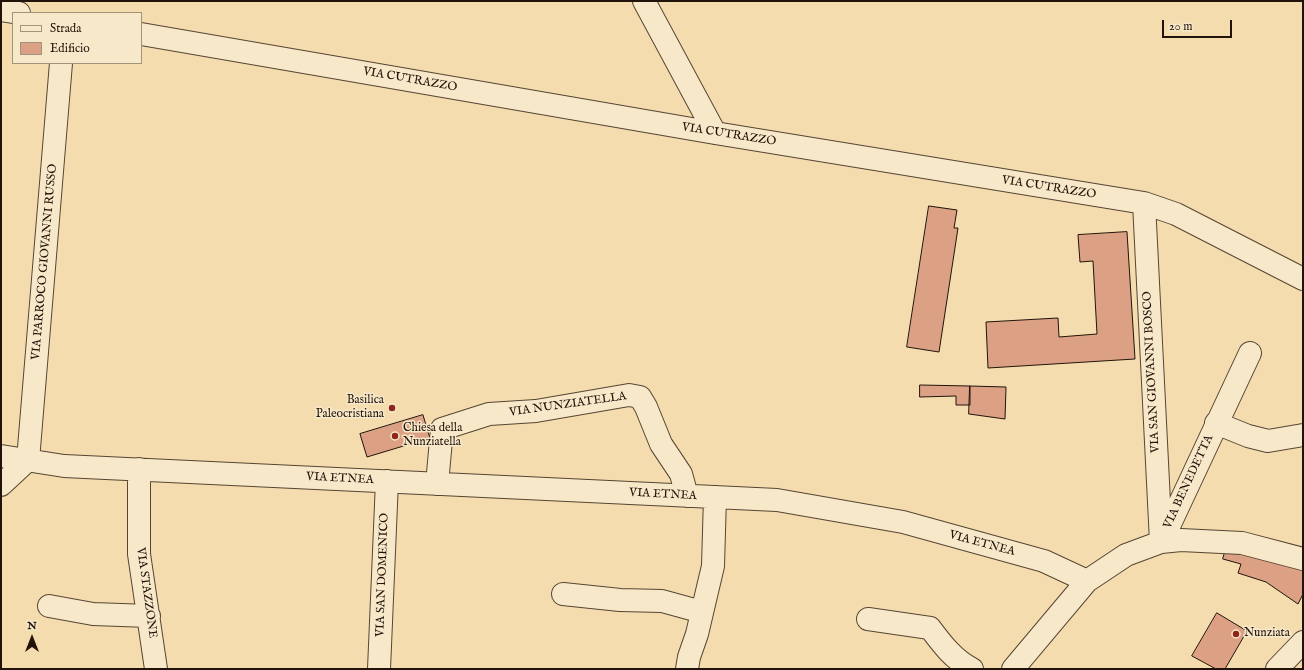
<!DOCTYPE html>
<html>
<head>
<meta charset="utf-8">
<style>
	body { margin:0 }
	#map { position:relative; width:1304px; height:670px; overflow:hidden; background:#f4dcae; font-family:"IM FELL English",serif }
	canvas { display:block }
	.frame { position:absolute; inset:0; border:2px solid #21130a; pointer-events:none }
	.legend { position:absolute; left:12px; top:12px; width:130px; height:52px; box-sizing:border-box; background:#f8e8ca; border:1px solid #a2937d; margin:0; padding:5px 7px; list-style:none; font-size:12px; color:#21130a }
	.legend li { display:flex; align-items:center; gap:8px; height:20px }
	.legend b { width:20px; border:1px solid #a2937d }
	.north { position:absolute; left:12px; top:618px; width:40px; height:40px; -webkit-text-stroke:3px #f8e8ca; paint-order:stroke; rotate:0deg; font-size:11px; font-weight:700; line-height:16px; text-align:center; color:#21130a }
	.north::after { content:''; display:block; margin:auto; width:14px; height:18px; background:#21130a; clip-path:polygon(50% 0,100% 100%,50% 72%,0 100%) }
	.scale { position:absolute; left:1162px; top:20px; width:70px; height:18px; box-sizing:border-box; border:2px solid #21130a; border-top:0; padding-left:5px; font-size:12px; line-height:14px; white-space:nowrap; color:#21130a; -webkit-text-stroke:3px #f8e8ca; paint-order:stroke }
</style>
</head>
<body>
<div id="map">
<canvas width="1304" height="670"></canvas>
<div class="frame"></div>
<ul class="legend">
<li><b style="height:5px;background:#f8e8ca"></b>Strada</li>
<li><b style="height:11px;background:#dca185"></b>Edificio</li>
</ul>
<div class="north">N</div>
<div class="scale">20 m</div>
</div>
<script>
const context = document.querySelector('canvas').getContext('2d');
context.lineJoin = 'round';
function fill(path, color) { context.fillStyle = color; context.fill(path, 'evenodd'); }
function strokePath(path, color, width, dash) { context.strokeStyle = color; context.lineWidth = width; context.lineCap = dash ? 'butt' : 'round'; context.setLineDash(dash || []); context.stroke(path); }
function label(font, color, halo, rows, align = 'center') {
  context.font = font + ' "IM FELL English",serif'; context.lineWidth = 3; context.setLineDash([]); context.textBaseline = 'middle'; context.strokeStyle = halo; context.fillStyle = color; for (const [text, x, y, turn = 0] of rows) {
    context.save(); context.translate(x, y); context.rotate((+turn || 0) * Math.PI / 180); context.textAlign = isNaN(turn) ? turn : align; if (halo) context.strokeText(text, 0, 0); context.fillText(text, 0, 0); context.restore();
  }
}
const building = new Path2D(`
	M929,206l28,4 -3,18h4l-19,124 -32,-5z
	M1127,232l8,127 -147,9 -2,-46 72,-4 1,19 38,-3 -4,-73 -13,1 -2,-27z
	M920,385l50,1v19h-14v-9l-36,1z
	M970,386l36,1 -1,32 -36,-5z
	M423,415l7,23 -63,19 -7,-23z
	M1226,549l77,20v25l-5,10 -32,-22 -28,-9 3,-9 -18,-5z
	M1217,613l30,18 -22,38h-9l-24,-13z`);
fill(building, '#dca185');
strokePath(building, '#21130a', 1);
const minor = new Path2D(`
	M644,1l71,132
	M1,10l18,3
	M141,34l574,99 429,70 32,11 127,65
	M1144,203l17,339
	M1216,423l32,13 20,5 35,-6
	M1,456l63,10 713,34 126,22 141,39 43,20
	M28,460l33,-397
	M139,469v85l17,115
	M437,484l5,-55 47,-15 47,-3 93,-16 11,2 6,10 15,37 20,30 6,22
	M1,485l27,-25
	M1163,539l87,-186
	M563,594l57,6 42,1 40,11
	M49,606l44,8 56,2
	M868,619l62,9c12,16 24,32 42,41
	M379,669l8,-188
	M687,669l2,-12 8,-23 16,-68 2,-69
	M1013,669l74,-88 39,-26 35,-13 20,-2 61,3 61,16
	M1277,669l26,-27`);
strokePath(minor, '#564533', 24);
strokePath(minor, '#f8e8ca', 22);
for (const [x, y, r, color] of [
	[392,408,4,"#8f2418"],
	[395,436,4,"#8f2418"],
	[1236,634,4,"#8f2418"]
]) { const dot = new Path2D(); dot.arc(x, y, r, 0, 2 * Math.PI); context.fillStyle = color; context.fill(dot); strokePath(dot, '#f8e8ca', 1.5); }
label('12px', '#21130a', '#f8e8ca', [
	["VIA CUTRAZZO",410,80,10],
	["VIA CUTRAZZO",729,135,9],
	["VIA CUTRAZZO",1049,188,9],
	["VIA PARROCO GIOVANNI RUSSO",45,262,-85],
	["VIA SAN GIOVANNI BOSCO",1152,372,-93],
	["VIA NUNZIATELLA",568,405,-8],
	["VIA ETNEA",340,479,3],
	["VIA BENEDETTA",1189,482,-65],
	["VIA ETNEA",663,495,3],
	["VIA ETNEA",982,544,15],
	["VIA SAN DOMENICO",383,575,-88],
	["VIA STAZZONE",146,593,82]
]);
label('12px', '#21130a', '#f8e8ca', [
	["Basilica",384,401,"right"],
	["Paleocristiana",384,415,"right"],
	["Chiesa della",403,429],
	["Nunziatella",403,443],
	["Nunziata",1244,634]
], 'left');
</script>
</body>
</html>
